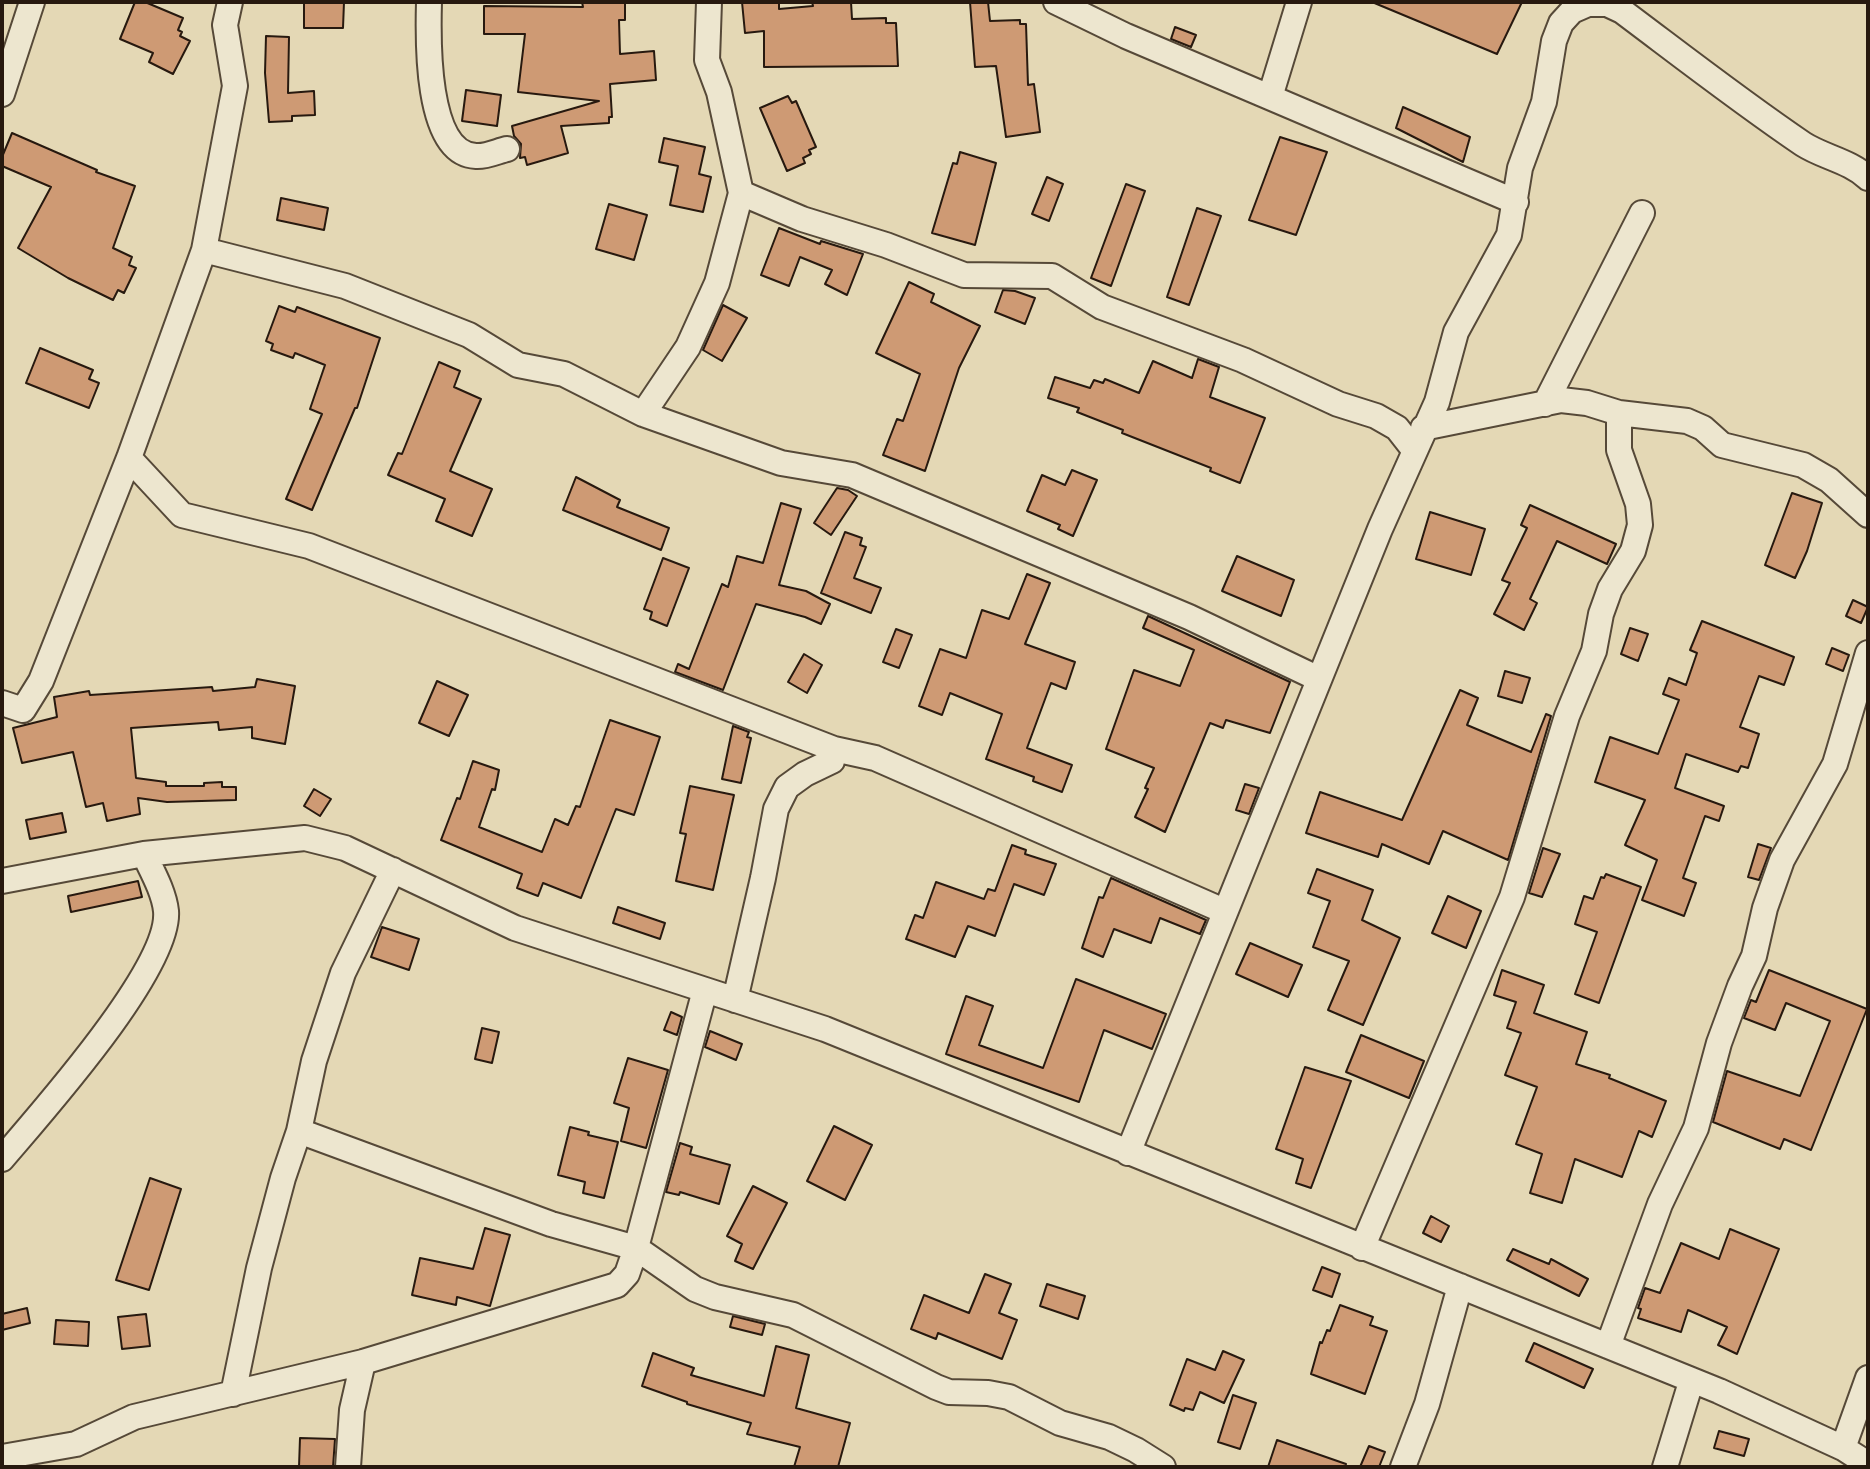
<!DOCTYPE html>
<html>
<head>
<meta charset="utf-8">
<style>
	body { margin:0 }
	#map { position:relative; width:1870px; height:1469px; overflow:hidden; background:#e4d8b5; font-family:"Libre Bodoni",serif }
	canvas { display:block }
	.frame { position:absolute; inset:0; border:4px solid #27190f; pointer-events:none }
</style>
</head>
<body>
<div id="map">
<canvas width="1870" height="1469"></canvas>
<div class="frame"></div>
</div>
<script>
const context = document.querySelector('canvas').getContext('2d');
context.lineJoin = 'round';
function fill(path, color) { context.fillStyle = color; context.fill(path, 'evenodd'); }
function strokePath(path, color, width, dash) { context.strokeStyle = color; context.lineWidth = width; context.lineCap = dash ? 'butt' : 'round'; context.setLineDash(dash || []); context.stroke(path); }
const building = new Path2D(`
	M135,2h10l38,16 -5,12 4,2 -2,4 10,5 -17,33 -24,-12 4,-9 -33,-14z
	M304,2h40l-1,26h-39z
	M582,2h43v18h-6l1,34 34,-3 2,29 -46,4 2,33h-3v6l-48,3 7,27 -41,12 -2,-8 -5,1 1,-14 -7,-8 -2,-10 87,-25 -81,-9 7,-58h-41v-28l99,1z
	M742,2h37v7l34,-3 -1,-4h39l1,17 34,-1v5h10l2,43 -134,1v-36l-19,2z
	M970,2h18l2,19 30,-1v4h6l2,61 6,-1 6,48 -34,5 -10,-71 -21,1z
	M1372,2h150l-25,52z
	M1175,27l21,8 -5,12 -20,-8z
	M266,36l23,1 -1,56 26,-2 1,24 -23,1v5l-23,1 -4,-49z
	M466,90l35,5 -4,31 -35,-5z
	M788,96l4,7 4,-2 20,46 -7,3 2,4 -8,4 2,5 -18,8 -27,-63z
	M1403,107l67,30 -7,25 -67,-34z
	M12,133l85,37 -1,2 39,14 -22,62 19,9 -3,8 7,3 -12,25 -6,-3 -5,10 -45,-22 -50,-30 33,-61 -49,-21v-9z
	M1280,137l47,15 -31,83 -47,-15z
	M664,138l41,9 -6,27 12,3 -8,35 -33,-7 8,-39 -19,-4z
	M960,152l36,11 -21,82 -43,-12 21,-70 4,1z
	M1047,177l16,7 -14,37 -17,-7z
	M1126,184l19,7 -34,95 -20,-8z
	M281,198l47,10 -4,22 -47,-10z
	M609,204l38,11 -13,45 -38,-11z
	M1197,208l24,8 -32,89 -22,-8z
	M779,228l41,16 1,-3 42,13 -16,41 -22,-11 7,-14 -32,-13 -11,29 -28,-11z
	M909,282l25,12 -3,8 49,24 -21,42 -34,103 -42,-16 14,-36 6,2 17,-47 -44,-21z
	M1003,290l12,1 20,7 -10,26 -30,-12z
	M723,305l24,13 -25,43 -19,-11z
	M279,306l16,6 2,-5 83,31 -23,70h-2l-43,102 -26,-11 36,-85 -12,-5 15,-44 -30,-12 -2,5 -22,-8 2,-6 -7,-3z
	M40,348l53,22 -4,9 10,4 -10,25 -63,-25z
	M1198,359l21,8 -9,30 55,21 -25,65 -30,-12 1,-3 -89,-35 1,-3 -46,-18 2,-4 -31,-10 7,-21 35,11 4,-8 9,3 2,-4 34,14 14,-32 39,17z
	M439,362l21,9 -6,16 27,12 -31,72 42,18 -20,47 -36,-15 9,-22 -57,-24 10,-22 4,1z
	M1072,470l25,10 -24,56 -15,-7 2,-4 -33,-14 15,-36 23,10z
	M576,477l44,23 -3,7 52,21 -8,22 -98,-40z
	M837,488l11,2 9,6 -26,39 -17,-12z
	M1792,493l30,10 -15,48 -12,27 -30,-13z
	M781,503l20,6 -22,76 27,6 24,13 -9,20 -16,-7 -49,-13 -33,86 -48,-18 3,-8 11,5 33,-85 6,3 9,-31 26,7z
	M1530,505l86,39 -9,20 -50,-23 -27,58 7,4 -13,27 -30,-16 16,-31 -8,-3 25,-52 -6,-3z
	M1430,512l55,17 -14,46 -55,-16z
	M845,532l17,6 -2,7 6,2 -12,31 27,10 -10,25 -50,-20z
	M1237,556l57,24 -13,36 -59,-25z
	M663,558l26,10 -22,58 -17,-7 2,-7 -8,-3z
	M1027,574l23,9 -25,61 50,18 -9,27 -15,-6 -24,65 45,17 -10,27 -29,-11 1,-4 -48,-18 16,-45 -52,-21 -8,22 -23,-9 21,-57 26,9 16,-48 27,9z
	M1853,600l15,7 -7,16 -15,-7z
	M1148,616l142,66 -20,51 -44,-13 -3,8 -13,-5 -45,109 -30,-15 13,-28 -3,-1 9,-20 -48,-19 28,-79 46,16 14,-36 -51,-22z
	M1702,621l92,36 -10,28 -25,-9 -19,51 19,7 -11,34 -7,-2 -3,6 -52,-18 -11,34 49,18 -5,15 -14,-5 -22,62 13,5 -12,33 -42,-16 15,-40 -32,-15 20,-45 -50,-18 15,-45 48,17 21,-54 -16,-6 6,-16 17,7 11,-32 -7,-3z
	M1630,628l18,6 -10,27 -17,-7z
	M896,629l16,6 -13,33 -16,-6z
	M1832,648l17,7 -6,16 -17,-7z
	M804,654l18,11 -15,28 -19,-11z
	M1505,671l25,7 -8,25 -24,-7z
	M257,679l38,7 -10,58 -33,-6v-11l-33,3 -1,-8 -87,6 5,50 30,4v4h38v-3l18,-1v5h14v13l-69,2 -29,-4 2,16 -33,7 -4,-18 -17,4 -13,-55 -51,11 -9,-35 44,-11 -3,-20 35,-6 1,4 122,-8 1,4 42,-4z
	M437,681l31,14 -19,41 -30,-13z
	M1460,690l18,8 -11,27 64,27 15,-38 5,2 -43,144 -65,-29 -14,33 -47,-20 -4,13 -72,-24 14,-41 82,28z
	M610,720l50,17 -26,78 -18,-6 -35,89 -38,-15 -5,13 -21,-8 5,-14 -81,-34 16,-42 3,1 13,-38 26,9 -4,20 -3,-1 -13,38 63,25 13,-33 13,6 8,-19 4,1z
	M733,726l16,6 -2,5 4,1 -10,45 -19,-4z
	M1245,784l14,4 -10,26 -13,-4z
	M690,786l44,9 -21,95 -37,-9 10,-47 -6,-1z
	M314,789l17,10 -11,17 -16,-10z
	M62,813l4,19 -36,7 -4,-19z
	M1758,844l13,4 -12,32 -11,-3z
	M1012,845l14,5 -1,4 31,10 -12,31 -30,-11 -19,52 -27,-10 -13,31 -49,-18 9,-24 8,3 13,-36 48,17 4,-10 7,2z
	M1543,848l17,6 -18,43 -13,-4z
	M1317,869l56,21 -11,30 38,18 -37,87 -35,-15 21,-49 -36,-14 17,-46 -22,-8z
	M1606,874l35,13 -42,116 -24,-9 22,-62 -22,-8 9,-28 9,3 8,-22 3,1z
	M1111,878l95,42 -6,14 -40,-16 -9,25 -37,-14 -11,28 -21,-9 17,-51 4,1z
	M138,881l4,16 -71,15 -3,-16z
	M1448,896l33,15 -15,37 -34,-15z
	M618,907l47,16 -5,16 -47,-16z
	M382,927l37,12 -10,31 -38,-13z
	M1250,943l52,22 -14,32 -52,-23z
	M1502,970l42,15 -10,28 53,19 -11,32 34,11 -1,3 57,23 -14,36 -13,-6 -17,46 -47,-18 -13,44 -32,-10 12,-39 -26,-10 21,-57 -32,-12 16,-42 -14,-5 9,-26 -22,-7z
	M1769,970l98,39 -56,141 -27,-11 -4,10 -67,-27 14,-51 73,25 30,-75 -44,-18 -11,27 -31,-12 7,-18 5,2z
	M1076,979l90,35 -14,35 -48,-19 -25,72 -133,-48 20,-58 27,10 -14,39 64,23z
	M671,1012l11,5 -5,18 -13,-5z
	M482,1028l17,4 -7,31 -17,-4z
	M710,1031l32,13 -6,16 -31,-13z
	M1361,1035l63,26 -15,37 -63,-26z
	M628,1058l40,12 -22,78 -25,-7 8,-33 -15,-5z
	M1305,1067l46,14 -40,107 -15,-5 7,-24 -27,-10z
	M834,1126l38,19 -27,55 -38,-19z
	M570,1127l19,5 -1,3 30,7 -14,56 -21,-5 2,-11 -27,-7z
	M680,1143l12,4 -2,7 40,11 -11,39 -39,-12 -1,3 -13,-3z
	M150,1178l31,11 -32,101 -33,-10z
	M753,1186l34,17 -34,66 -18,-8 7,-17 -15,-8z
	M1431,1216l18,10 -8,16 -18,-9z
	M485,1228l25,7 -20,71 -33,-9 -1,8 -44,-10 8,-37 53,11z
	M1730,1229l49,20 -42,105 -19,-9 9,-18 -39,-17 -7,22 -43,-14 3,-9 -3,-1 7,-20 15,5 21,-50 38,16z
	M1513,1249l36,15 2,-5 37,20 -9,17 -72,-36z
	M1322,1267l18,7 -8,23 -19,-7z
	M985,1274l26,10 -12,29 18,7 -15,39 -64,-26 -2,6 -25,-10 13,-34 45,18z
	M1047,1284l38,12 -7,23 -38,-13z
	M1340,1305l33,12 -3,8 17,6 -22,63 -54,-20 9,-32 2,1 5,-13 3,1z
	M27,1308l3,15 -28,7v-16z
	M146,1314l4,32 -28,3 -4,-32z
	M733,1316l32,8 -3,11 -32,-8z
	M56,1320l33,2 -1,24 -34,-2z
	M1534,1343l59,26 -9,19 -58,-27z
	M776,1346l33,9 -13,53 54,15 -12,44h-44l6,-20 -53,-13 4,-11 -64,-19v-2l-45,-16 11,-33 41,15 -3,7 73,21z
	M1223,1351l21,9 -20,43 -24,-11 -7,18 -8,-2 -1,3 -14,-6 17,-46 28,11z
	M1233,1395l23,8 -16,46 -22,-7z
	M1719,1431l30,8 -5,17 -30,-8z
	M300,1438l35,1 -2,28h-34z
	M1277,1440l69,24 -1,3h-77z
	M1369,1446l16,6 -6,15h-19z`);
fill(building, '#ce9a74');
strokePath(building, '#27190f', 2);
const minor = new Path2D(`
	M429,2c-1,35 -4,152 47,154 10,1 22,-5 31,-7
	M1056,2l70,34 390,166
	M2,94l30,-92
	M1270,97l29,-95
	M741,193l61,26 84,26 78,30 88,1 50,31 141,53 95,44 38,12 21,12 18,23
	M204,250l141,36 124,49 49,30 46,9 79,40 138,49 71,12 337,142 130,62
	M1545,404l97,-191
	M643,414l45,-67 29,-64 24,-90 -22,-101 -12,-32 2,-58
	M1423,428l138,-28 26,3 32,10 68,8 16,7 19,17 81,20 26,15 39,35
	M129,458l53,57 127,31 525,203 41,9 349,153
	M2,703l21,7 18,-29 88,-223 75,-208 31,-164 -10,-61 5,-23
	M2,881l142,-27 161,-16 40,10 170,80 310,101 894,362 124,57 25,16
	M735,1000l28,-122 13,-69 11,-22 18,-13 27,-13 2,-12
	M299,1131l252,93 85,24 59,41 20,8 78,18 143,72 13,5 39,1 21,4 51,26 49,14 27,13 27,17
	M1128,1153l252,-624 57,-127 19,-70 53,-97 11,-67 24,-66 10,-61 7,-18 11,-12 16,-7h19l15,7c60,45 119,91 181,133 20,13 47,17 65,34
	M2,1159c39,-46 169,-191 164,-248 -2,-19 -14,-40 -22,-57
	M1362,1248l150,-351 55,-181 27,-65 7,-37 9,-25 23,-38 7,-26 -2,-21 -19,-54v-37
	M1608,1346l52,-142 36,-76 23,-85 21,-57 14,-30 11,-48 17,-48 53,-96 33,-111
	M233,1394l26,-126 24,-90 16,-47 15,-70 29,-88 50,-103
	M1843,1448l25,-70
	M2,1457l74,-13 58,-27 229,-55 254,-77 10,-11 9,-26 69,-258
	M348,1467l4,-57 11,-48
	M1403,1467l24,-63 33,-118
	M1665,1467l26,-85`);
strokePath(minor, '#564938', 28);
strokePath(minor, '#ede6cf', 24);
</script>
</body>
</html>
